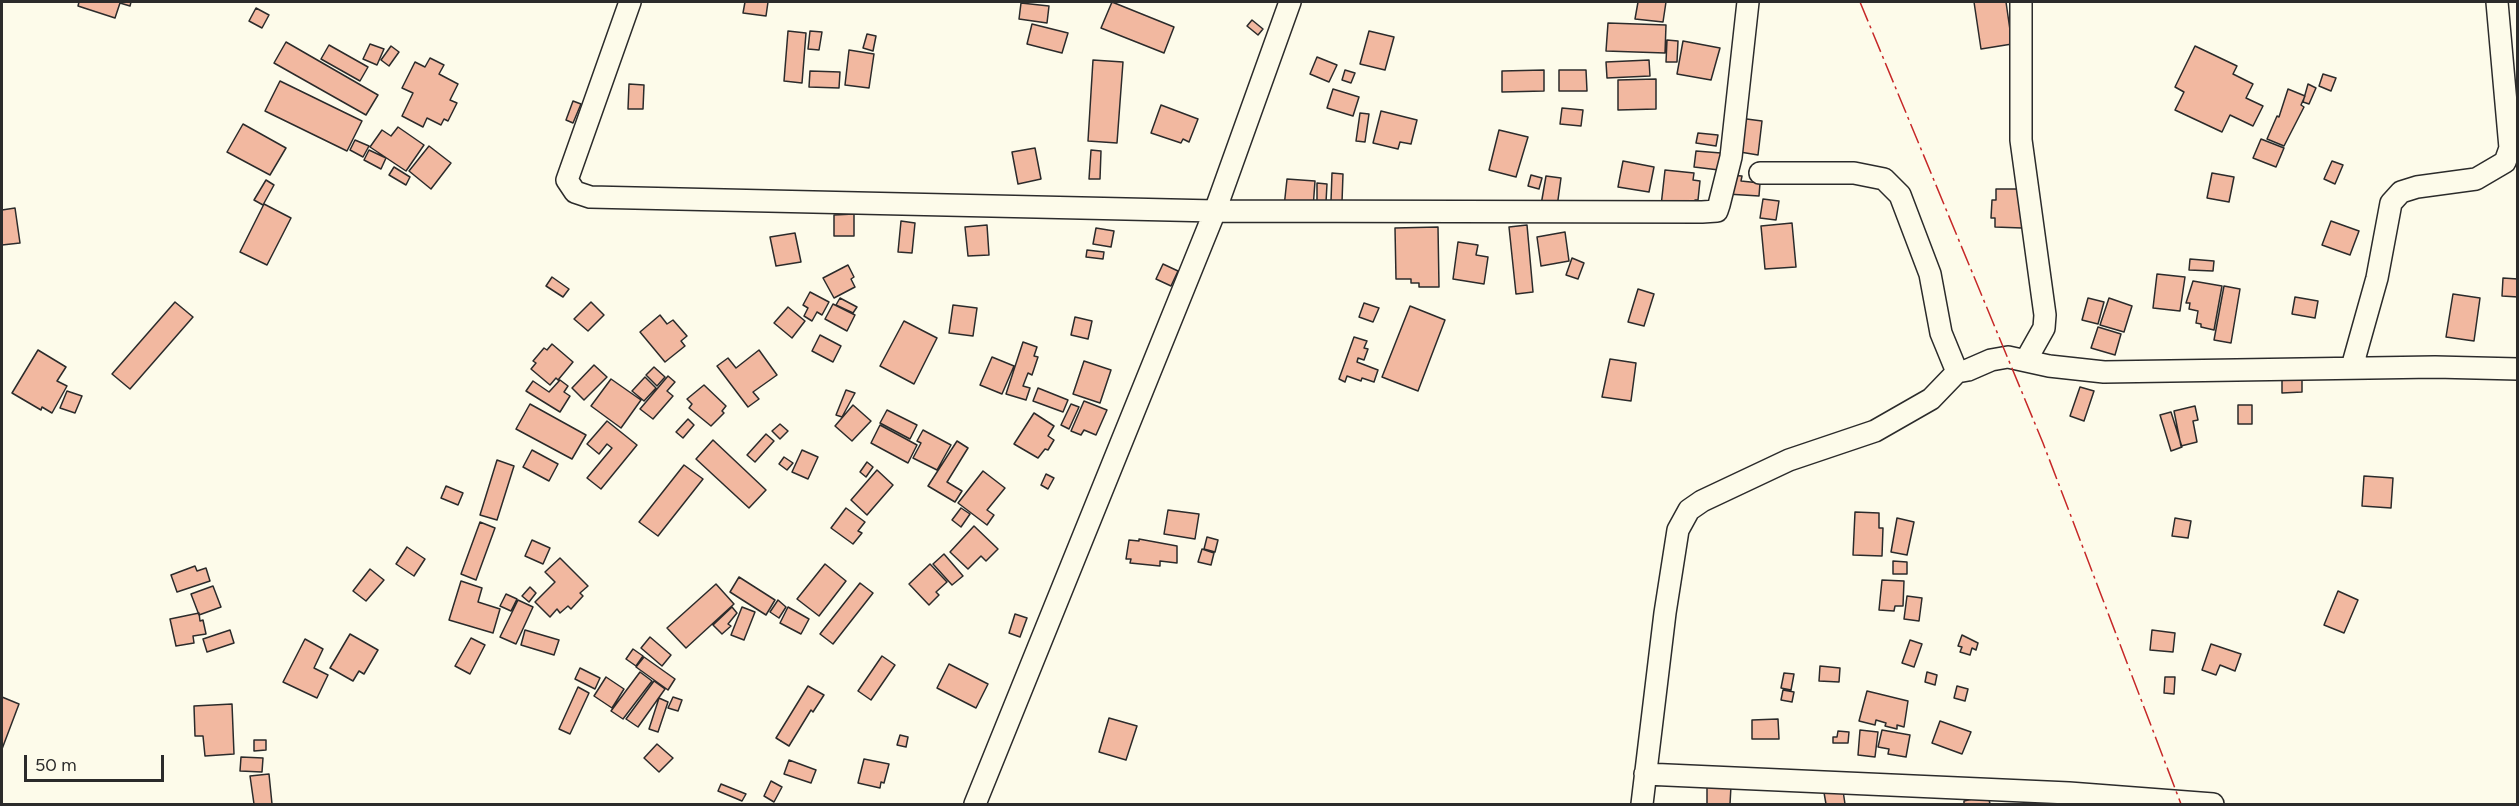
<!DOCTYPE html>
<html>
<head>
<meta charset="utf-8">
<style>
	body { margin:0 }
	#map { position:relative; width:2519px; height:806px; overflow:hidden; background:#fdfbea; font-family:Figtree,sans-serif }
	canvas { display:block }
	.frame { position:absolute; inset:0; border:3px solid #2b2b2b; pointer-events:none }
	.scale { position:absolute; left:24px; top:755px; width:140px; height:27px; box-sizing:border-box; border:3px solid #2b2b2b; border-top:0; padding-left:8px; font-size:18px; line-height:21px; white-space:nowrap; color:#2b2b2b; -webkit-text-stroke:4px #fdfbea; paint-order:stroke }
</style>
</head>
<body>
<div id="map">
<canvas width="2519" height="806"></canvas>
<div class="frame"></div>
<div class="scale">50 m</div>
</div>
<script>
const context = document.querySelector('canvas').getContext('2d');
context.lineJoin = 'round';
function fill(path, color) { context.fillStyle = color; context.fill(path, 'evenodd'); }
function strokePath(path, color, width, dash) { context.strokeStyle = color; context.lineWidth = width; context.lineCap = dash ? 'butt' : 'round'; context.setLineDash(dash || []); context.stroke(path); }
const building = new Path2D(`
	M79,2h52l-1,4 -10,-3 -5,15 -37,-12z
	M745,2h23l-2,14 -23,-3z
	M1112,2l62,25 -10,26 -63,-25z
	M1638,2h28l-3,20 -28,-3z
	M1974,2h32l6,42 -31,5z
	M1021,3l28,3 -2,17 -28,-4z
	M256,8l13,7 -7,13 -13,-7z
	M1252,20l11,9 -5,6 -11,-9z
	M1608,23l58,2 -1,28 -59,-2z
	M1032,24l36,9 -6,20 -35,-9z
	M788,31l18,2 -4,50 -18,-2z
	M810,31l12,1 -3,18 -11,-1z
	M1369,31l25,6 -9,33 -25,-6z
	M867,34l9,2 -3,15 -10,-3z
	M1667,40l11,1 -1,21h-11z
	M1683,41l37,7 -9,32 -34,-6z
	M286,42l92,53 -12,20 -92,-52z
	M370,44l14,5 -7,16 -14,-6z
	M329,45l39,22 -8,14 -39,-22z
	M391,46l8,6 -10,14 -8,-6z
	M2195,46l42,20 -4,8 20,10 -7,14 17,8 -10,20 -23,-11 -8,17 -47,-22 9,-18 -9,-5z
	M849,50l25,4 -5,34 -24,-3z
	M1317,57l20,8 -8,17 -19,-8z
	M430,58l14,7 -5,9 19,10 -8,16 7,3 -9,18 -4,-2 -3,6 -14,-7 -4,9 -21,-11 11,-23 -11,-5 13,-26 10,5z
	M1093,60l30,2 -6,81 -29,-2z
	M1649,60l1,16 -43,2 -1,-16z
	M1345,70l10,3 -4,10 -9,-3z
	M1544,70v21l-42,1v-21z
	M1559,70h27l1,21h-28z
	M810,71l30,1 -1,16 -30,-1z
	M2323,74l13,4 -5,13 -12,-5z
	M1656,79v30l-38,1v-30z
	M280,81l82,40 -15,30 -82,-40z
	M629,84l15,1 -1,24h-15z
	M2308,84l8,4 -7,16 -6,-2z
	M1333,89l26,8 -6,19 -26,-8z
	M2288,89l17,7 -4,9 3,2 -20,39 -17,-7 10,-23 2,1z
	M573,101l8,3 -8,19 -7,-3z
	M1161,105l37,14 -9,23 -6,-3 -2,4 -30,-10z
	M1562,108l21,2 -2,16 -21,-2z
	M1381,111l36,9 -6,24 -11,-2 -2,7 -25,-6z
	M1360,113l9,1 -4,28 -9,-1z
	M1739,118l23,3 -4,34 -24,-4z
	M243,124l43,24 -16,27 -43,-23z
	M398,127l26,18 -18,26 -36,-24 12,-17 9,6z
	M1499,130l29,7 -12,40 -27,-7z
	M1698,133l20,2 -2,11 -20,-3z
	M2261,139l23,9 -8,19 -23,-9z
	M355,140l14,6 -6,11 -13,-7z
	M429,146l22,17 -20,26 -22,-18z
	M1035,148l6,31 -23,5 -6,-32z
	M369,150l17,8 -5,11 -17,-9z
	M1091,150l10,1 -1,28h-11z
	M1696,151l25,2 -2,17 -25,-3z
	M1623,161l31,6 -5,25 -31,-5z
	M2332,161l11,4 -8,19 -11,-5z
	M394,167l16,10 -4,8 -17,-10z
	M1665,170l29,3 -1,7 7,1 -2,19h-3l-2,10 -32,-4z
	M1332,173l11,1 -1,28 -11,-1z
	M2212,173l22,4 -5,25 -22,-4z
	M1531,175l11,3 -3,11 -11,-3z
	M1729,175l13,1 -1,5 19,2 -1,13 -32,-2z
	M1546,176l15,2 -4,29 -16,-2z
	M1287,179l28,2 -2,28 -29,-2z
	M266,180l8,5 -11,20 -9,-5z
	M1317,183l10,1 -1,18h-9z
	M1996,189h27l-1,39 -27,-1v-9h-4l1,-18h4z
	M1763,199l16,2 -3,19 -16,-2z
	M264,204l27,14 -24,47 -27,-13z
	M15,208l5,35 -18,2v-35z
	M854,214v22h-20v-21z
	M901,221l14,2 -3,30 -14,-1z
	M2331,221l28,10 -9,24 -28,-10z
	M1792,223l4,44 -31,2 -4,-43z
	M987,225l2,30 -21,1 -3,-29z
	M1527,225l6,67 -17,2 -7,-67z
	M1438,227l1,60h-20v-4h-8v-4h-15l-1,-51z
	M1096,228l18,3 -3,16 -18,-3z
	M1565,232l4,29 -28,5 -4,-29z
	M795,233l6,29 -25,4 -6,-29z
	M1458,242l20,3 -2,10 12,2 -4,27 -31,-5z
	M1087,250l17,2 -1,7 -17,-2z
	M1572,258l12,5 -6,16 -12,-4z
	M2190,259l24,2 -1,10 -24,-1z
	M1163,264l15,7 -7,15 -15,-7z
	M848,265l6,12 -3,2 4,8 -21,11 -11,-20z
	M2157,274l28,3 -5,34 -27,-3z
	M552,277l17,12 -6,8 -17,-11z
	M2503,278l15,1v18l-16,-1z
	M2193,281l29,5 -8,44 -13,-3v-3l-5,-1 2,-12 -9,-2 1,-6h-4z
	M2224,286l16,3 -9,54 -17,-3z
	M1638,289l16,5 -10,32 -16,-4z
	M810,292l19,10 -7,13 -5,-3 -5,9 -8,-5 4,-8 -5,-3z
	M2453,294l27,4 -6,43 -28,-4z
	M2295,297l23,4 -3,17 -23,-4z
	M840,298l17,9 -4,6 -17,-8z
	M2088,298l16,4 -6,22 -16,-4z
	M2109,298l23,8 -8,26 -24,-7z
	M175,302l18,15 -63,72 -18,-15z
	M591,302l13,13 -16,16 -14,-12z
	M1364,303l15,5 -6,14 -14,-5z
	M833,304l22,11 -8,16 -22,-12z
	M953,305l24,3 -4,28 -24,-3z
	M1410,306l35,14 -27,71 -36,-14z
	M788,307l17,14 -13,17 -18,-15z
	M660,315l7,9 6,-4 14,16 -6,5 4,5 -20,16 -25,-30z
	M1075,317l17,4 -4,18 -17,-4z
	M904,321l33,17 -23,46 -34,-18z
	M2098,327l23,7 -6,21 -24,-7z
	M820,335l21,11 -8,16 -21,-11z
	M1354,337l13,4 -3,7 4,1 -4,11 -6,-2 -1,4 21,8 -4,12 -12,-4 -1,3 -14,-5 -2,6 -6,-3z
	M1023,342l14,5 -3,9 4,1 -6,18 -4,-2 -5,13 7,2 -4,12 -20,-6z
	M552,344l21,18 -15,18 -2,-2 -6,7 -19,-16 5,-6 -3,-2 11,-13 3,2z
	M38,350l28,17 -9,14 10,5 -15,27 -10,-6 -1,3 -29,-17z
	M759,350l18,25 -24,17 6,7 -11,8 -31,-41 11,-8 8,10z
	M992,357l22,9 -12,28 -22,-9z
	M1610,359l26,4 -5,38 -29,-4z
	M1084,361l27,9 -11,33 -27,-9z
	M594,365l13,12 -23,23 -12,-12z
	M654,367l11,10 -8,9 -11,-11z
	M668,376l7,6 -8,9 6,5 -20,23 -13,-10z
	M645,377l11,11 -12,13 -12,-10z
	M611,379l30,21 -20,28 -30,-22z
	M2282,379h20v13l-20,1z
	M560,380l8,6 -4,6 6,4 -10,16 -34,-21 7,-10 16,11z
	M704,385l22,21 -4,5 2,2 -13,13 -22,-18 3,-4 -5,-5z
	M2080,387l14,4 -10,30 -14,-5z
	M1038,388l30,12 -5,12 -30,-11z
	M846,390l9,3 -13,24 -6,-2z
	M67,391l15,5 -7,17 -15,-5z
	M1084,401l23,9 -11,25 -12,-5 -3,5 -10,-4z
	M530,404l56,31 -14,24 -56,-30z
	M1071,404l8,3 -10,22 -8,-4z
	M853,405l18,16 -19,20 -17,-15z
	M2238,405h14v19h-14z
	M2195,406l3,14 -5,1 4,21 -16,4 -7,-35z
	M887,410l30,15 -7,14 -30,-16z
	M2171,412l11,35 -11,4 -11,-36z
	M1034,413l20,13 -6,10 6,4 -6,10 -3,-1 -7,9 -24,-14z
	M688,419l6,6 -11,13 -7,-6z
	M607,421l30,24 -36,44 -14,-11 25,-30 -5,-4 -8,10 -12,-10z
	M780,424l8,7 -8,8 -8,-8z
	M880,425l37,20 -9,18 -37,-20z
	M923,430l28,15 -14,25 -24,-12 8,-15 -4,-2z
	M766,434l8,7 -19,21 -8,-7z
	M713,440l53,50 -17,18 -53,-49z
	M957,441l11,7 -21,34 15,9 -7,11 -27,-16z
	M532,450l26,14 -9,17 -26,-14z
	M802,450l16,7 -10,22 -16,-7z
	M784,457l9,6 -6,7 -8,-6z
	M497,460l17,6 -17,54 -17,-5z
	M867,462l6,5 -7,10 -6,-5z
	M684,465l19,14 -45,57 -19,-14z
	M877,470l16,15 -26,30 -16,-15z
	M983,471l22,17 -18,22 7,5 -7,10 -29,-22z
	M1046,474l8,4 -6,11 -7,-4z
	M2364,476l29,2 -2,30 -29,-2z
	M446,486l17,7 -5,12 -17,-7z
	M846,508l19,14 -7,9 4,2 -9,11 -22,-16z
	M961,508l9,6 -9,13 -9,-7z
	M1168,510l31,4 -4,25 -31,-5z
	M1855,512l24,1v15h4l-1,28 -29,-1z
	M1897,518l17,4 -7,33 -16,-3z
	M2175,518l16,3 -3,17 -16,-2z
	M480,522l15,6 -19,52 -15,-6z
	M974,526l24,23 -12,12 -5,-5 -13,13 -18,-17z
	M1207,537l11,3 -3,12 -11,-3z
	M1139,539l38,7v17l-17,-2v5l-30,-3 1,-4h-5l3,-19 10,1z
	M532,540l18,8 -7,16 -18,-8z
	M407,547l18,12 -11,17 -18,-12z
	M1202,549l12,4 -3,12 -13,-3z
	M944,554l19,22 -11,9 -19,-21z
	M560,558l28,28 -8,7 3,3 -12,13 -3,-3 -8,7 -3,-4 -7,8 -15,-15 20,-20 -10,-10z
	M1893,561l14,1v12h-14z
	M825,564l21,17 -27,35 -22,-17z
	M930,564l17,18 -11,10 3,3 -10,10 -20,-21z
	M195,566l2,5 9,-3 4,13 -33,11 -6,-17z
	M370,569l14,11 -18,21 -13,-10z
	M739,577l36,23 -9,15 -36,-23z
	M1882,580l22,1 -1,25h-8l-1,5 -15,-1z
	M461,581l21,7 -4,14 22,7 -7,24 -44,-13z
	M860,583l13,10 -40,51 -13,-10z
	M716,584l18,20 -48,44 -19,-20z
	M213,586l8,21 -22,8 -8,-21z
	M530,587l6,6 -7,9 -7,-6z
	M2338,591l20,9 -14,33 -20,-8z
	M506,594l11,5 -6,12 -11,-5z
	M1907,596l15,2 -3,23 -15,-2z
	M518,600l15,7 -17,37 -16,-7z
	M778,600l8,7 -7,11 -9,-6z
	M732,607l5,6 -9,11 3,2 -9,8 -9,-9z
	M742,607l13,5 -11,28 -13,-5z
	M788,607l21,12 -8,15 -21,-11z
	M199,613l1,8 3,-1 3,14 -13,2 1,7 -18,3 -6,-27z
	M1015,614l12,4 -7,19 -11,-4z
	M230,630l4,13 -27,9 -4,-13z
	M525,630l34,10 -5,15 -33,-10z
	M2152,630l23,3 -2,19 -23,-2z
	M350,634l28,16 -14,24 -5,-3 -6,10 -23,-13z
	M1962,635l16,8 -2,7 -4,-2 -2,7 -10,-3 2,-5 -4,-1z
	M650,637l21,18 -9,11 -21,-18z
	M471,638l14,7 -15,29 -15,-8z
	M305,639l18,10 -9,19 14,7 -11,23 -34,-16z
	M1910,640l12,4 -8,23 -12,-4z
	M2211,644l30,10 -6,17 -15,-6 -4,10 -14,-5z
	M633,649l10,7 -7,10 -10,-7z
	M882,656l13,9 -24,35 -13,-9z
	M644,657l31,22 -7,11 -32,-23z
	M949,664l39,20 -12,24 -39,-20z
	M1820,666l20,2 -1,14 -20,-1z
	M580,668l20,10 -5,11 -20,-10z
	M640,672l12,9 -29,38 -12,-8z
	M1927,672l10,3 -2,10 -10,-3z
	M1784,673l10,1 -3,16 -10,-2z
	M606,677l18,12 -12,19 -18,-12z
	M2165,677h10l-1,17 -10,-1z
	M654,681l11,8 -27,38 -12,-8z
	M808,686l16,9 -11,17 -2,-2 -22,36 -13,-8z
	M1957,686l11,3 -3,12 -11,-3z
	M578,687l11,6 -19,41 -11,-5z
	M1783,690l11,2 -2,10 -11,-2z
	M1867,691l41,10 -4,26 -7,-2v4l-12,-3 1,-3 -10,-3 -1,5 -16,-4z
	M2,697l17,7 -17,45z
	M673,697l9,3 -4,11 -10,-3z
	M659,698l9,4 -10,30 -9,-3z
	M232,704l2,50 -29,2 -2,-20h-8l-1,-30z
	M1109,718l28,8 -11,34 -27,-8z
	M1778,719l1,20h-27v-19z
	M1940,721l31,11 -9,22 -30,-11z
	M1860,730l18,2 -3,25 -17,-2z
	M1882,730l28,5 -4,22 -18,-3 1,-5 -11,-2z
	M1838,731l11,1 -1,11h-15v-6h4z
	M900,735l8,2 -2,10 -9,-2z
	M254,740h12v10l-12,1z
	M657,744l16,14 -14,14 -15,-14z
	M241,757l22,1 -1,14 -22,-1z
	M864,759l25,5 -5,19 -3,-1 -1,6 -22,-5z
	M789,760l27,10 -5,13 -27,-9z
	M269,774l3,30h-18l-4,-28z
	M771,781l11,6 -8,15 -10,-6z
	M721,784l25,10 -4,7 -24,-10z
	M1842,784l3,20h-19l-3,-17z
	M1707,786h24l-1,18h-23z
	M1988,795l2,9h-26v-3z`);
fill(building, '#f2b8a0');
strokePath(building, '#2b2b2b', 1.5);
const minor = new Path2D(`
	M630,2l-63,178 8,12 15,5 625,14 487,1 15,-1 2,-6 12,-48 17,-155
	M2021,2v138l24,175 -1,13 -18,32
	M1760,173h94l30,6 16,16 30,79 11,59 16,39
	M2352,367l25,-89 14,-75 10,-11 16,-5 59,-8 29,-17 5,-14 -13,-146
	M1645,774l424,19 144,11
	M975,804l240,-593 75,-209
	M1642,804l23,-191 13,-83 11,-20 13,-9 87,-41 86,-29 56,-32 26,-27 11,-2 23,-10 17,-3 41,9 55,6 331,-5 83,2`);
strokePath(minor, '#2b2b2b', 24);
strokePath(minor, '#fdfbea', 21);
strokePath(new Path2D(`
	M1860,2l183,441 138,361`), '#c62828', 1.5, [21, 4.5, 3, 4.5]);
</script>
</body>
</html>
